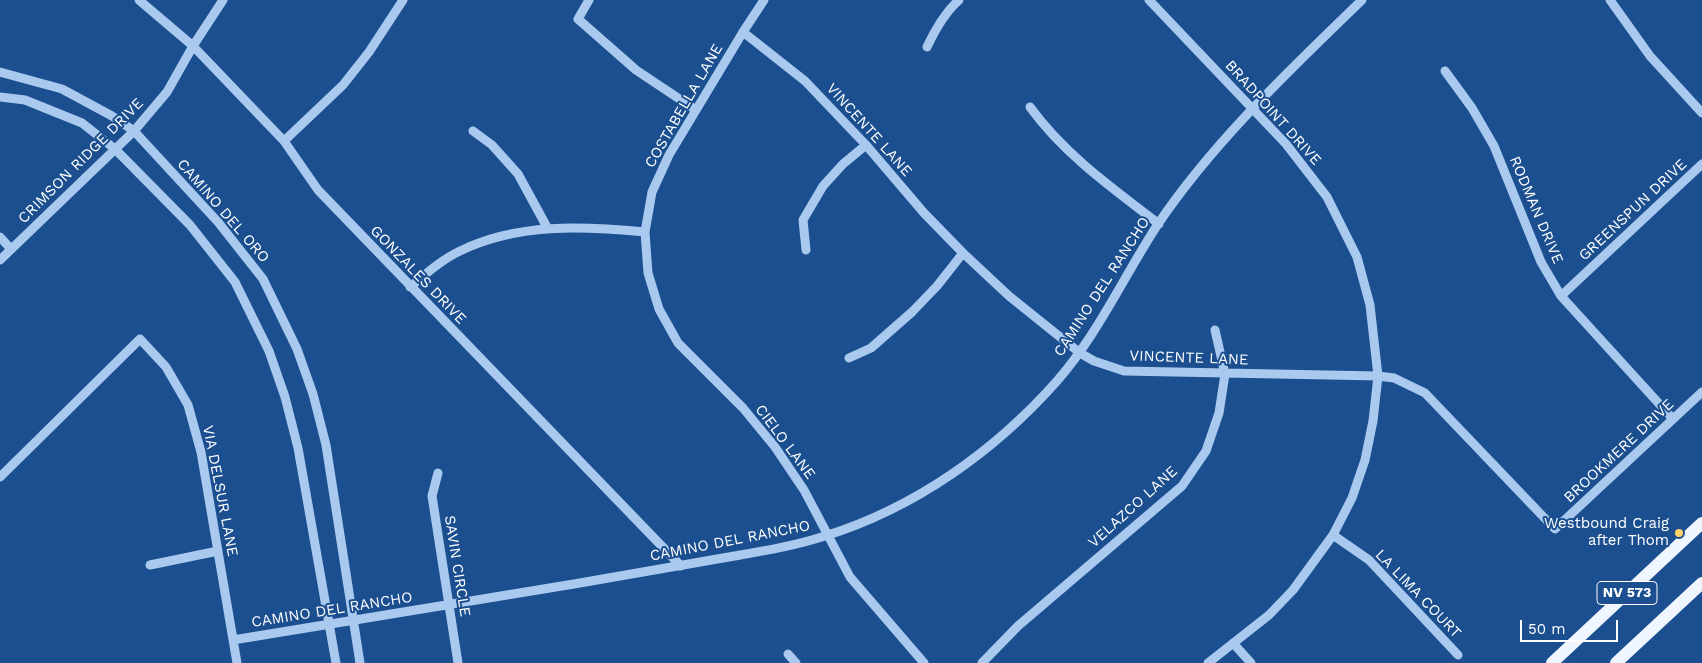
<!DOCTYPE html>
<html>
<head>
<meta charset="utf-8">
<style>
	body { margin:0 }
	#map { position:relative; width:1702px; height:663px; overflow:hidden; background:#1b4f8f; font-family:"Work Sans",sans-serif }
	canvas { display:block }
	.scale { position:absolute; left:1520px; top:620px; width:98px; height:22px; box-sizing:border-box; border:2px solid #fff; border-top:0; padding-left:6px; font-size:15px; line-height:18px; white-space:nowrap; color:#fff; -webkit-text-stroke:4px #1b4f8f; paint-order:stroke }
</style>
</head>
<body>
<div id="map">
<canvas width="1702" height="663"></canvas>
<div class="scale">50 m</div>
</div>
<script>
const context = document.querySelector('canvas').getContext('2d');
context.lineJoin = 'round';
function strokePath(path, color, width, dash) { context.strokeStyle = color; context.lineWidth = width; context.lineCap = dash ? 'butt' : 'round'; context.setLineDash(dash || []); context.stroke(path); }
function label(font, color, halo, rows, align = 'center') {
  context.font = font + ' "Work Sans",sans-serif'; context.lineWidth = 4; context.setLineDash([]); context.textBaseline = 'middle'; context.strokeStyle = halo; context.fillStyle = color; for (const [text, x, y, turn = 0] of rows) {
    context.save(); context.translate(x, y); context.rotate((+turn || 0) * Math.PI / 180); context.textAlign = isNaN(turn) ? turn : align; if (halo) context.strokeText(text, 0, 0); context.fillText(text, 0, 0); context.restore();
  }
}
strokePath(new Path2D(`
	M139,0l54,46 91,95 34,49 363,376
	M589,0l-11,19 58,51 60,40
	M764,0l-21,32 -74,123 -17,37 -7,40 3,41 11,36 19,34 65,65 32,39 29,43 46,87 74,86
	M1149,0l137,144 41,53 30,60 13,48 8,71 -5,45 -8,39 -13,38 -19,37 -40,55 -24,25 -61,48
	M1610,0l40,56 52,57
	M743,32l62,49 61,64 58,68 39,40 46,43 71,57 14,8 30,10 254,5 16,2 31,15 130,136 147,-137
	M927,47c8,-17 18,-35 32,-47
	M1445,71l27,37 22,38 47,116 20,34 112,123
	M0,72l62,17 50,27 22,15 84,91 45,57 34,70 16,45 13,51 34,218
	M0,97l25,3 57,23 33,26 75,76 45,57 34,69 16,46 13,51 38,215
	M1030,107c35,48 82,81 129,117
	M473,131l19,14 26,29 30,55
	M284,141l59,-56 26,-33 34,-52
	M0,237l11,12
	M806,250l-3,-30 20,-34 20,-22 23,-19
	M0,260l134,-129 33,-39 26,-46 30,-46
	M410,287c16,-13 31,-27 50,-36 57,-28 123,-25 185,-19
	M1561,296l141,-132
	M849,358l22,-10 41,-36 25,-26 26,-33
	M438,473l-6,23 26,167
	M0,477l140,-138 26,28 22,38 13,47 36,211
	M1333,535l36,25 89,95
	M150,565l68,-14
	M233,640c113,-19 227,-37 341,-56 50,-9 100,-17 149,-26 34,-6 68,-11 102,-22 90,-28 170,-85 232,-155 41,-47 67,-105 101,-157 57,-84 132,-154 204,-224
	M1233,643l18,20
	M788,654l8,9
	M982,663l36,-37 164,-140 24,-35 13,-38 6,-39 -10,-44`), '#a9c9ee', 9);
strokePath(new Path2D(`
	M1552,663l150,-140
	M1616,663l86,-80`), '#f0f6ff', 12);
for (const [x, y, r, color] of [
	[1679,533,5,"#ffd166"]
]) { const dot = new Path2D(); dot.arc(x, y, r, 0, 2 * Math.PI); context.fillStyle = color; context.fill(dot); strokePath(dot, '#1b4f8f', 2); }
for (const [x, y, w] of [
	[1627,593,60]
]) { const box = new Path2D(); box.roundRect(x - w / 2, y - 11.5, w, 23, 4); context.fillStyle = '#1b4f8f'; context.fill(box); strokePath(box, '#fff', 1); }
label('bold 14px', '#fff', null, [
	["NV 573",1627,593]
]);
label('15px', '#fff', '#1b4f8f', [
	["COSTABELLA LANE",684,106,-60],
	["BRADPOINT DRIVE",1273,113,48],
	["VINCENTE LANE",869,130,48],
	["CRIMSON RIDGE DRIVE",81,161,-45],
	["RODMAN DRIVE",1536,210,67],
	["GREENSPUN DRIVE",1633,210,-43],
	["CAMINO DEL ORO",223,211,49],
	["GONZALES DRIVE",418,275,46],
	["CAMINO DEL RANCHO",1102,287,-57],
	["VINCENTE LANE",1189,358,2],
	["CIELO LANE",785,442,53],
	["BROOKMERE DRIVE",1619,451,-43],
	["VIA DELSUR LANE",220,491,79],
	["VELAZCO LANE",1133,507,-42],
	["CAMINO DEL RANCHO",730,541,-11],
	["SAVIN CIRCLE",457,566,81],
	["LA LIMA COURT",1418,594,46],
	["CAMINO DEL RANCHO",332,610,-9]
]);
label('15px', '#fff', '#1b4f8f', [
	["Westbound Craig",1669,524],
	["after Thom",1669,541]
], 'right');
</script>
</body>
</html>
